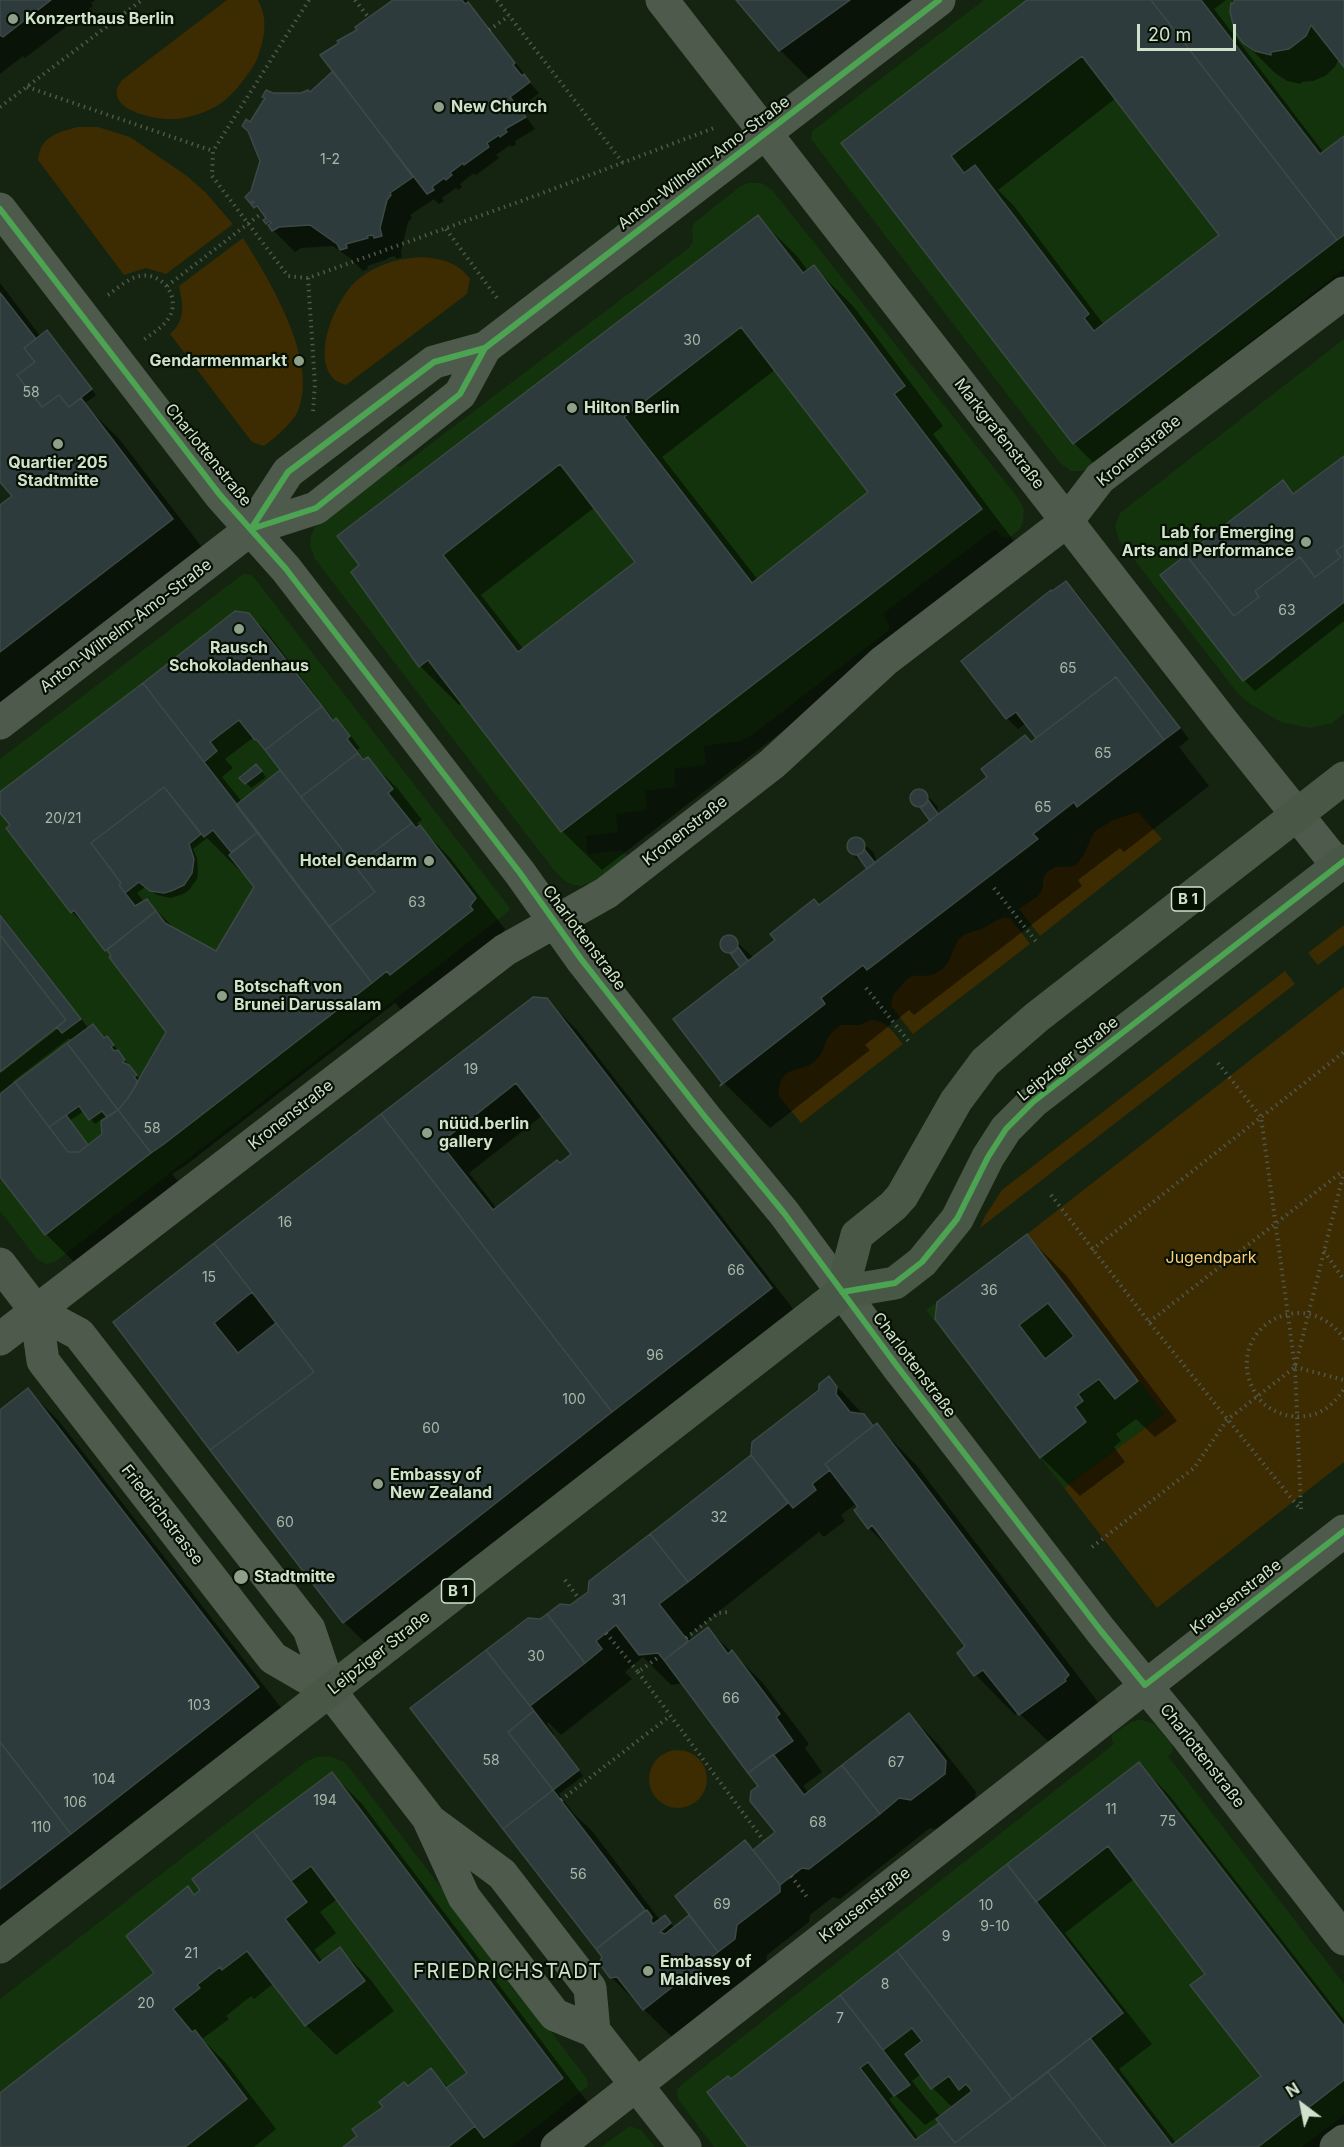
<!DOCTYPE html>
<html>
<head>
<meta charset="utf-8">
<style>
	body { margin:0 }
	#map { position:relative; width:1344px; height:2147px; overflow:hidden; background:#142410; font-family:Inter,sans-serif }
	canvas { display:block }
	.north { position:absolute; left:1272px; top:2075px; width:60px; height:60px; -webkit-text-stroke:4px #061104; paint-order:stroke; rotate:328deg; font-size:16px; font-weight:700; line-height:24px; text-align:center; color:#d0e1cc }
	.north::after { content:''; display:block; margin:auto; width:21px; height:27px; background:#d0e1cc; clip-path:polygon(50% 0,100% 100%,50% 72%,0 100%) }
	.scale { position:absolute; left:1137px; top:24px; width:99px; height:27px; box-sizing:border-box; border:3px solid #d0e1cc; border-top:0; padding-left:8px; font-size:18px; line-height:21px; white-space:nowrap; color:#d0e1cc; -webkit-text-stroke:4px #061104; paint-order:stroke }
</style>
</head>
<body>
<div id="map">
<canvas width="1344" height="2147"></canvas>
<div class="north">N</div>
<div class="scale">20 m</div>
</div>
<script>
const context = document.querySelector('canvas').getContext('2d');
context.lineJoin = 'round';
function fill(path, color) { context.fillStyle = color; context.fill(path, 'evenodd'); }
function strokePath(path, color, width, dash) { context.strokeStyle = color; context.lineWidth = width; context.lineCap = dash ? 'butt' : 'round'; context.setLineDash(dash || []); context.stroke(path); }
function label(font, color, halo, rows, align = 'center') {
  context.font = font + ' Inter,sans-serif'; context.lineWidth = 4.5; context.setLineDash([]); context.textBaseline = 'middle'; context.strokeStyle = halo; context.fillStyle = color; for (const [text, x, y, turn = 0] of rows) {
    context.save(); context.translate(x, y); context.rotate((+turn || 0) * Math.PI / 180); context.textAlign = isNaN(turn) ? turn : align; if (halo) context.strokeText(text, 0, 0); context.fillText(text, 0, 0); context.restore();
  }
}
fill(new Path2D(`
	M984,0h360v269l-257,200 -6,2h-10l-11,-8 -249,-324 1,-7 3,-3z
	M748,183h13l11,7 246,308 6,11 -1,13 -4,8 -10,8 -7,-1 -5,-6 -3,-1 -111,84 7,11 -2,6 -136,104 -11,6 -37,5 2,19 -32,4 2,18 -31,4 2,19 -31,4 2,18 -32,4 2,18 34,-4 5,6 -29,26 -12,4 2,-3 -7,3 -8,-1 -8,-4 -12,-12 -238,-310 -5,-13 1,-10 5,-12 77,-60 7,3 3,-2 287,-218 3,-6 -1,-13 3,-6 46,-36z
	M1344,339v375l-12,9 -22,5 -29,-6 -31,-18 -11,-9 -120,-155 -4,-14 5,-13z
	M243,574l9,1 257,332v4l-454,351 -9,2 -9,-5 -37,-48v-452z
	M1027,1234l137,180 -100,74 -138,-178z
	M1138,1720h5l11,4 18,21 1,7 -5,4 176,228v131l-42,32h-588l-36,-48 -1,-9 3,-4 434,-342 -2,-4v-5l19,-13z
	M329,1756l15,6 5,5 238,312 1,7 -77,61h-511v-148l306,-237 10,-5z
	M630,2126l11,4 14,17h-54z`), '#13330c');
fill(new Path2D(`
	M227,0h31c10,20 7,34 1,54 -3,9 -8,16 -14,24 -9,12 -19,24 -34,31 -10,5 -24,9 -35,10 -19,2 -77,-10 -54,-39z
	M78,127h20l32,10 57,39 19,17 27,31 -67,50 -20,-6 -22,7 -86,-115c2,-23 19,-28 40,-33z
	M243,238c26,41 78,126 54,175 -6,11 -23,26 -33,33l-12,-4 -82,-108c16,-14 13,-29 9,-48z
	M423,257c19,2 35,5 47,22l-3,15 -121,91c-4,-2 -10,-3 -12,-6 -23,-23 2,-79 21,-97 19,-17 43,-24 68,-25z
	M1138,812l24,27 -122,97 -21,-27 20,-14 4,-8v-8l4,-7 8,-5h15l7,-3 7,-10 10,-22 19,-12z
	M1005,917l6,2 19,25 -117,90 -22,-28 2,-11c6,-5 13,-18 20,-19 11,-2 15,3 26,-5 11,-7 12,-17 17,-27 7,-13 17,-11 28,-16 7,-4 13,-9 21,-11z
	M1344,925v20l-26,20 -10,-12z
	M1285,971l10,13 -315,244 5,-12 17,-26z
	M1344,987v475l-187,146 -93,-120 100,-74 -137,-180z
	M871,1020c16,1 22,12 32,24l-102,79 -22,-27c-1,-34 24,-21 38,-37 12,-14 4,-20 24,-34h19z
	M649 1779a29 29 0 1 1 58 0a29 29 0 1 1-58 0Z`), '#3d2b02');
fill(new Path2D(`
	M0,0h95l-4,3 2,3 -68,52 -2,-2 -23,18z
	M395,0h72v3l12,12 46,60 -1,1 15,17 -19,15 15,21 -20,12 1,3 -4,3 -2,-2 -14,10 3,3 -23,17 -2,-2 -14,11 2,3 -4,3 -2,-2 -14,10 2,3 -5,3 -5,-5 -24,16 2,3 -4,4 -7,29 1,6 -5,2 -3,-3 -6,2v1l-21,7 1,3 -5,2 -13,-13 -17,-12 -32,2 -6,4 -22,-22 -8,-10 2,-1 -20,-22 5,-5 10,-31 -12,-37 17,-25 6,-5h37l23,-21 26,-43z
	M738,0h205l-124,89 -39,-39z
	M1030,0h196l-12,9 110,144 20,-15v166l-231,179 -39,-40 -231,-299zM1116,98l105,137 -117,90 -90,-119 -16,-16z
	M1236,0h108v65l-5,-7 -4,9 -10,9 -12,5 -12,1v2l-14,-3 -12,-8 -31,-31z
	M757,217l40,39 11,15 6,-4 39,39 90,120 -10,8 87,115 -418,321 -40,-39 -99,-128 -4,2 -39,-39 -67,-94zM776,369l94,123 -112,88 -96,-123zM595,507l42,55 -113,88 -43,-55z
	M0,283l41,54h11l44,58 -12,9 36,36 91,119 -211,162v-214l14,-10 -14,-18v-184l39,51 2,-2 -41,-53z
	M1344,458v163l-89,70 -10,-10 31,-24 -2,-3 9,-172 12,12z
	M1066,583l11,10 112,146 -10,8 30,39 -85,66 -4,-4 -42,32 4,6 -168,129 -5,-5 -44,35 5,5 -100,78 -46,-45 18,-115 -20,-22 1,-7 8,-2 23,21 115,-89 -19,-17 -1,-9 3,-4h5l5,3 12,11 3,10 55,-42 -20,-21 1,-7 5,-3 5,1 15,16 -1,5 3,2 98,-75 -12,-16 -8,6 -11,-11 -44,-57zM745,958h3l6,8 -2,1z
	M236,613l13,1 17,17 69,90 12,10 13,17 -3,2 8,11 3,-2 30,30 24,31 -5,3 33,35 55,71 -6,8 -96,75 -8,-9 -209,162 -14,9 8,10 -104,80 -30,-30 -46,-59v-262l89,116 23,14 28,37 28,-48 -56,-76 -20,-24 -20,-20 -72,-101v-17zM254,737l28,33 -40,32 -20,-25 11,-9 -8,-9zM207,838l37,37 2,-1 10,13 -39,66 -40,-22 -30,-30 -3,1 -7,-9 8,-6 12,8 13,3 13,-4 6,-4 8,-11 1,-7 -1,-14 -4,-9zM62,1021l2,3 -62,48 -2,-2zM69,1038l3,3 -57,43 -3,-2zM84,1111l11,13 12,-8 2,2 -5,17 -15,12 -20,-26z
	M261,771l5,6 -15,11 -9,-10z
	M546,999l31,31 224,289 -427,333 -30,-30 -228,-300zM543,1115l30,39 -76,55 -28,-36z
	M1027,1236l39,39 111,146 -22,16 -19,-18 -20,15 5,7 -7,6 11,15 -45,34 -39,-39 -105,-138z
	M829,1378l46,49 2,-2 39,40 192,250 -48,38 -42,-41 -3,3 -39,-40 -17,-22 8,-7 -70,-90 -28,-28 -12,-25 -16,12 4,6 -21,16 -5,-5 -130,103 3,5 16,-11 54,53 47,62 -4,4 17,24 -19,14 6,7 100,-78 30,30 37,47 -2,12 -32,26 -12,-2 -90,71 -7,-2 -23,18 -1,7 -42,33 -2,14 -91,70 -63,-62 -7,-20 -100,-129 37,-207 29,-14 19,-15 2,-10 161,-126 69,-65zM643,1657l28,28 12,-2 77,104 17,46 -23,18 -9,-9 -54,73 -16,13 -11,-11 -4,3 -68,-89 -18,-17 -15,-20 24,-18 -31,-40 2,-2 -7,-10 1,-2 13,13 71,-56 -7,-7z
	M28,1390l30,30 231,298 -289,224v-530z
	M1139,1764l30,31 175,225v114l-17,13h-577l-19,-66zM1134,1879l73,95 56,102 -87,67 -57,-74 33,-25 -87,-111zM922,2073l11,15 20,20 -13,9 -28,-36zM895,2095l30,30 12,-8 4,6 -22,16 -30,-40z
	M332,1774l30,30 230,304 -51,39h-196l63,-59 23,-18 18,18 20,-15 -132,-174 -17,13 16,21 -22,17 9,12 17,-13 30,30 24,32 -58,44 -30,-30 -32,-42 -20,16 -3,-3 -25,20 3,3 -27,20 23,23 51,67 -22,18h-254v-53l156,-121 32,-85 8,7z`), '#0007');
const building = new Path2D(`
	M0,0h51l-48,37 -3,-2z
	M393,0h69l3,4 3,-2 47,61 -2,2 9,11 2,-2 6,8 -20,15 16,20 -21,12 2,3 -7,5 -1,-2 -12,8 2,4 -25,18 -1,-2 -13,10 2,2 -6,5 -2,-2 -12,9 2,3 -7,4 -107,-139 19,-12 -2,-2 20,-11 -2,-3z
	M736,0h114l-71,51z
	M1027,0h124l186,240 -264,204 -232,-301zM1082,56l137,179 -125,96 -10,-13 5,-4 -114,-149 -11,8 -13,-17z
	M1151,0h50l119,154 24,-18v99l-7,5z
	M1235,0h109v67l-33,-42 -5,11 -17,13 -18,3v3l-16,-4 -12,-8 -8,-11 -5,-20 1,-9 2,1z
	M333,71l80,106 -23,16 1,2 -4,5 -7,28 2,8 -8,2 -1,-3 -6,1 1,2 -22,6 1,4 -7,2 -3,-6 -27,-19 -31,2 -7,4 -4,-6 3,-2 -1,-2 -4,3 -3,-4 3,-2 -9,-12 -3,2 -3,-4 3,-2 -1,-1 -3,2 -5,-6 6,-6 9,-30 -12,-30 -6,-5 4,-7 4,3 15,-24 -3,-1 4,-7 7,3h28l7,-3 2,2z
	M758,215l45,58 11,-8 91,121 -11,8 88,115 -421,323 -133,-172 -9,7 -68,-95 8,-7 -22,-29zM741,327l127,165 -116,91 -128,-166zM560,464l75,98 -117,90 -75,-97z
	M0,293l36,46 -12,9 11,14 -18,13 25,32 17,-12 10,12 12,-9 92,121 -173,133v-147l12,-9 -12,-14z
	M47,330l45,59 -23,18 -10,-12 -17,12 -25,-32 18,-13 -11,-14z
	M1344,456v89l-8,6 5,6 -26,20 -15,-20 -45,34 4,6 -25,19 -48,-61 97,-75 10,14z
	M1344,545v57l-101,79 -83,-106 26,-20 48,61 25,-19 -4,-6 45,-34 15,20 26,-20 -5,-6z
	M1066,581l114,147 -16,12 -48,-63 -80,61 -20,-26 -10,7 -45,-58 90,-71 1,1z
	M235,611l14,2 73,93 -57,44 -9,-11 -1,1 -16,-20 -29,22 7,9 -13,11 -61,-79z
	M1116,677l48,63 -87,67 -3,-5 -41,32 5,5 -171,131 -4,-5 -42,33 4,6 -105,82 2,-3 -49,-64 102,-79 -5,-6 20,-16 24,-19 5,6 168,-128 -6,-8 44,-34 6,7z
	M143,683l115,149 -27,20 -18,-22 -9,7 -40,-50 -73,56 30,40 -2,2 16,21 12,-7 9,12 -51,40 -31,-41 -3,3 -65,-85 4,-3 -10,-12v-21z
	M322,706l11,15 3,-3 14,18 -3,3 11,14 -57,44 -36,-47z
	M358,753l5,7 5,-3 25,32 -5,4 24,30 -57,43 -54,-69z
	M256,764l6,7 -17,13 -6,-6z
	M280,770l95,122 -46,35 -93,-122z
	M164,787l37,47 -12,10 5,15 -2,14 -8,12 -13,6 -7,2 -14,-2 -11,-9 -14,11 -6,-8 2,-2 -30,-40z
	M910 798a9 9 0 1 1 18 0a9 9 0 1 1-18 0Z
	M928,800l10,14 -8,7 -10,-14 6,-3z
	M412,823l4,5 4,-3 56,73 -6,8 3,4 -83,65 -3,-4 -15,12 -43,-56 46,-35 -20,-26z
	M258,832l114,151 -208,161 -13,9 -33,-43 10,-12 38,-66 -57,-75 2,-1 -4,-6 49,-39 9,12 51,28 38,-64 -25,-32z
	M847 846a9 9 0 1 1 18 0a9 9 0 1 1-18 0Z
	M864,849l11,14 -8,6 -10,-14 5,-2z
	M0,915l81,104 -19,14 -5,-6 9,-7 -66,-85z
	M720 944a9 9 0 1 1 18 0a9 9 0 1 1-18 0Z
	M0,935l66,85 -66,52z
	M738,947l10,14 -8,6 -10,-14h3z
	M533,997l14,1 225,290 -160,124 -231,-298zM516,1083l55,71 -11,9 -3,-3 -64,50 -53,-67z
	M93,1024l11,14 3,-2 7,9 -3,2 3,4 4,-1 7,10 -3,2 7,3 8,10 -3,2 4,5 -10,16 -10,12 -51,-67z
	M67,1043l51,67 -11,7 -5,-6 -13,9 -10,-14 -30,21 -34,-45z
	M15,1082l53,70h11l23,-18 -1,-13 17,-11 33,43 -106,82 -45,-58v-83z
	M381,1114l231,298 -269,211 -133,-173 104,-78 -100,-129z
	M66,1115l22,30 -9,7h-11l-19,-25z
	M1027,1234l111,147 -23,18 -16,-20 -21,15 5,7 -8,6 11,15 -46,36 -105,-139 2,-17zM1048,1303l26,33 -29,23 -26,-34z
	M214,1243l38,49 -38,31 24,30 38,-30 38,49 -104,78 -97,-128z
	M829,1376l8,11 -1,7 14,18 14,2 9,12 -48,38 5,6 -18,14 4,6 -23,18 -42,-53 1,-13 67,-52v-6z
	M28,1388l231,299 -188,147 -71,-92v-332z
	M877,1423l192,252 -4,4 1,2 -47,34 -36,-45 -9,6 -17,-23 8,-7 -93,-121 -4,4 -14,-19 4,-3 -33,-43z
	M751,1455l37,48 -100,79 -38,-48z
	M650,1534l38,48 -29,22 29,37 -24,19 -6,-7 -19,2 -23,-30 -20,16 6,8 -17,14 -38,-49 13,-10 10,1 18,-13 1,-11z
	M547,1614l38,49 -55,43 -44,-56 42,-32 12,1z
	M708,1627l20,27 4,-4 48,64 -4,3 17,24 -45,32 -84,-113z
	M486,1650l48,61 -26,21 45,58 -50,39 -93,-121z
	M534,1711l45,59 -26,20 -45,-58z
	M909,1713l37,48 -1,13 -34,26 -12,-2 -19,16 -38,-49z
	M0,1742l71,92 -71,55z
	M773,1754l31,41 38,-30 38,49 -71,55 -7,-1 -22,17 -27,-35 22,-18 -25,-31 1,-10 7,-5 -10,-13z
	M1139,1762l205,264v54l-86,67h-152l-58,-75 42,-34 82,107 89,-69 -71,-91 15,-11 -97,-128 -72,56 -29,-38z
	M332,1772l231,306 -79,60 -38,-50 21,-15 -156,-207 -20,15 -38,-50z
	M553,1790l92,120 -49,39 -93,-120z
	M253,1831l54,71 -22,17 34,44 21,-16 25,34 -60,45 -58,-75 -25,19 -2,-3 -23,18 3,3 -27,21 19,23 3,-2 52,69 -62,48h-185v-54l154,-120 -28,-37 62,-50 6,9 6,-5 -8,-11z
	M745,1840l35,45v7l-43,33 -2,14 -17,13 -43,-56z
	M1007,1864l116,149 -111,86 -115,-148z
	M647,1910l5,7 -1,4 2,3 12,-9 6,8 -11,9 5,2 24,-19 29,37 -18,14 2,8 -19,13 -8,-2 -32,25 -26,-33 -7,1 -11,-15 3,-6 -6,-8z
	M897,1951l115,148 -57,44 -19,-24 36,-28 -6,-7 -7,6 -10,-14 -18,13 -26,-35 17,-13 -10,-13 -29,22 -43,-55z
	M840,1995l70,90 -16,11 -26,-34 -8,6 55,72 24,-17 16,20 93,-71 58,75h-358l-41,-55 21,-16 3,3z
	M431,2068l44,58 -27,21h-105l14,-11 -5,-7 31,-22 -4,-5 25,-20 4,4z`);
fill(building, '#2d3b3d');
strokePath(building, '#3c4945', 1.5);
strokePath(new Path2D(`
	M309,0l-96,151 -1,25 76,100 20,2 224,-81 182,-69
	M355,0l13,17
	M497,0l126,163
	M489,30l20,-14
	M27,87l186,64
	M0,107l142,-107
	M446,229l51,69
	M308,278l7,106 -2,28
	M167,286l95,-73
	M108,295c10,-7 20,-17 32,-19 22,-4 40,20 30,40 -6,11 -19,18 -28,25
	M994,888l44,56
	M866,988l44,55
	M1218,1063l43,54 34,250 6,144
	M1051,1195l98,127 151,187
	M1092,1250l252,-198
	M1324,1251l20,29
	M1149,1322l194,-151
	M1344,1339c-40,-58 -122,-9 -90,52 7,14 22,23 37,25 24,3 40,-7 53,-27
	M1295,1367l49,13
	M1092,1547l102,-79 33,-48 68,-53 49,-195
	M565,1580l14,19
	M606,1633l32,39 22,-16
	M686,1638l32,-25 10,-1
	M638,1672l126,169
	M561,1800l109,-84
	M791,1876l16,21`), '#4e584b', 4, [1.5, 4.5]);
strokePath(new Path2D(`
	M662,0l561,722 115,144
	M0,209l220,286 66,74 234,304 61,86 124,158 79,96 113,153 204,265 84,103 159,205
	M251,529l37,-57 146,-110 51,-14 454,-348
	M0,723l251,-194 65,-21 144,-114 25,-46
	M0,1264l36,47 43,23 230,295 21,62 98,127 36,79 87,113 4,5 39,16 91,116
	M36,1311l7,50 230,297 57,33
	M0,1339l505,-389 101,-57 166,-129 112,-103 183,-140 33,-43 244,-185
	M429,1820l73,54 88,114 4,43
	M557,2147l787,-616
	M1336,2147l8,-6`), '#4e5a4b', 33);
strokePath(new Path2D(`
	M842,1292l15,-57 36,-29 9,-10 54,-95 29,-39 52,-45 307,-239
	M0,1947l842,-655 53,-9 27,-21 35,-43 31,-62 18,-28 27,-27 311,-241`), '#495846', 33);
strokePath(new Path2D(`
	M0,209l220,286 66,74 234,304 61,86 124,158 79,96 113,153 204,265 44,54 199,-154
	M251,529l37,-57 146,-110 51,-14 454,-348
	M251,529l65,-21 144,-114 25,-46
	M842,1292l53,-9 27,-21 35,-43 31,-62 18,-28 27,-27 311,-241`), '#4ca352', 6);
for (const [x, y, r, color] of [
	[13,19,6,"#8e9f8a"],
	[439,107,6,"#8e9f8a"],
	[299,361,6,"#8e9f8a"],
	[572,408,6,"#8e9f8a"],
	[58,444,6,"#8e9f8a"],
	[1306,542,6,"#8e9f8a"],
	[239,629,6,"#8e9f8a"],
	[429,861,6,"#8e9f8a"],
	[222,996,6,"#8e9f8a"],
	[427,1133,6,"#8e9f8a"],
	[378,1484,6,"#8e9f8a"],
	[241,1577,8,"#8e9f8a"],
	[648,1971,6,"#8e9f8a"]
]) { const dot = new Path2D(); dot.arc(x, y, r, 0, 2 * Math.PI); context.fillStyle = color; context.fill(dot); strokePath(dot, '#061104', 2); }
label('14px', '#a7b8a8', null, [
	["1-2",330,160],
	["30",692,341],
	["58",31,393],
	["63",1287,611],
	["65",1068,669],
	["65",1103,754],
	["65",1043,808],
	["20/21",63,819],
	["63",417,903],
	["19",471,1070],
	["58",152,1129],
	["16",285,1223],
	["66",736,1271],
	["15",209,1278],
	["36",989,1291],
	["96",655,1356],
	["100",574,1400],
	["60",431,1429],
	["32",719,1518],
	["60",285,1523],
	["31",619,1601],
	["30",536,1657],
	["66",731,1699],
	["103",199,1706],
	["58",491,1761],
	["67",896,1763],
	["104",104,1780],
	["194",325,1801],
	["106",75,1803],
	["11",1111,1810],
	["75",1168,1822],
	["68",818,1823],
	["110",41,1828],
	["56",578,1875],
	["69",722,1905],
	["10",986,1906],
	["9-10",995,1927],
	["9",946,1937],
	["21",191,1954],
	["8",885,1985],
	["20",146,2004],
	["7",840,2019]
]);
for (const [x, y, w] of [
	[1188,899,33],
	[458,1591,33]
]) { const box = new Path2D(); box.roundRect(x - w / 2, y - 12, w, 24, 4.5); context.fillStyle = '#061104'; context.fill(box); strokePath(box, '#d0e1cc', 1.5); }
label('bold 15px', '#d0e1cc', null, [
	["B 1",1188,899],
	["B 1",458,1591]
]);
label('bold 16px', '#d0e1cc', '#061104', [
	["Konzerthaus Berlin",25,19],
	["New Church",451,107],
	["Gendarmenmarkt",287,361,"right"],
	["Hilton Berlin",584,408],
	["Quartier 205",58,463,"center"],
	["Stadtmitte",58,481,"center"],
	["Lab for Emerging",1294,533,"right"],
	["Arts and Performance",1294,551,"right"],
	["Rausch",239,648,"center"],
	["Schokoladenhaus",239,666,"center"],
	["Hotel Gendarm",417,861,"right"],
	["Botschaft von",234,987],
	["Brunei Darussalam",234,1005],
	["nüüd.berlin",439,1124],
	["gallery",439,1142],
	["Embassy of",390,1475],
	["New Zealand",390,1493],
	["Stadtmitte",254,1577],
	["Embassy of",660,1962],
	["Maldives",660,1980]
], 'left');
label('16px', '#d0e1cc', '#061104', [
	["Anton-Wilhelm-Amo-Straße",704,163,-37],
	["Markgrafenstraße",999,434,52],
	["Kronenstraße",1139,451,-39],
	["Charlottenstraße",208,455,51],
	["Anton-Wilhelm-Amo-Straße",126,626,-37],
	["Kronenstraße",685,831,-38],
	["Charlottenstraße",584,938,53],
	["Leipziger Straße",1068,1059,-39],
	["Kronenstraße",291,1115,-38],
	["Charlottenstraße",914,1365,53],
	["Friedrichstrasse",162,1515,52],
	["Krausenstraße",1236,1597,-38],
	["Leipziger Straße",379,1653,-38],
	["Charlottenstraße",1202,1756,52],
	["Krausenstraße",865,1905,-38]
]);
label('16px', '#fccc7a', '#061104', [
	["Jugendpark",1211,1258]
]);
context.letterSpacing = '1.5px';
label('20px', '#d0e1cc', '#061104', [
	["FRIEDRICHSTADT",508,1972]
]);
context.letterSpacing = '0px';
</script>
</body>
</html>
